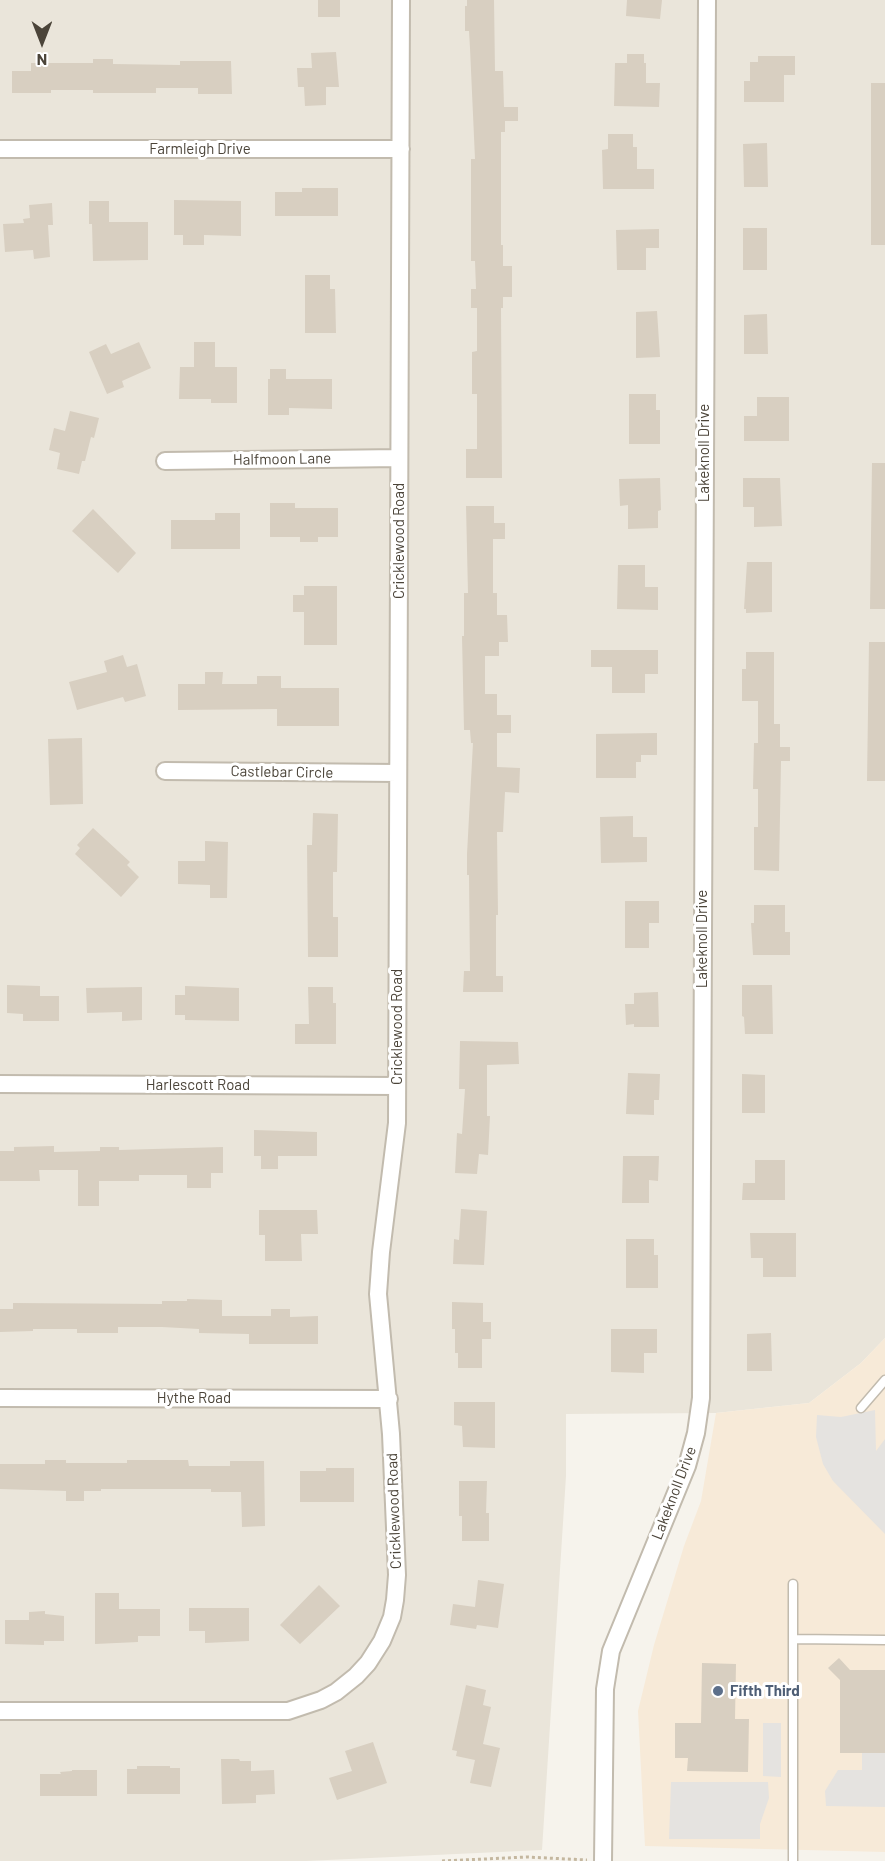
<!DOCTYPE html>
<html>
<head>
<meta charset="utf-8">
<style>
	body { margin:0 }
	#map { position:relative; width:885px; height:1861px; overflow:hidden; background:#f6f3ec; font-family:Barlow,sans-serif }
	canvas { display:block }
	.north { position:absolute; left:12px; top:12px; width:60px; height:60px; -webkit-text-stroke:4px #fff; paint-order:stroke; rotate:180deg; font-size:16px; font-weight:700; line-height:24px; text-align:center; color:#4b4439 }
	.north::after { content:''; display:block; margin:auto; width:21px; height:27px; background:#4b4439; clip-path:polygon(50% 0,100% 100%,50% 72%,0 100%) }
</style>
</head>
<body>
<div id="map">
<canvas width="885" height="1861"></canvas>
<div class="north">N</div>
</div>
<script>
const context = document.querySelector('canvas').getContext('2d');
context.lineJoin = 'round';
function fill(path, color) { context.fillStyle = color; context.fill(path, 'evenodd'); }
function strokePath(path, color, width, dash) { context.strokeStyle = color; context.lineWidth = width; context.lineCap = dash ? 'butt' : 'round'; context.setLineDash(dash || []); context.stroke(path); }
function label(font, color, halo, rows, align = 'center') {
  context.font = font + ' Barlow,sans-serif'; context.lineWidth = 6; context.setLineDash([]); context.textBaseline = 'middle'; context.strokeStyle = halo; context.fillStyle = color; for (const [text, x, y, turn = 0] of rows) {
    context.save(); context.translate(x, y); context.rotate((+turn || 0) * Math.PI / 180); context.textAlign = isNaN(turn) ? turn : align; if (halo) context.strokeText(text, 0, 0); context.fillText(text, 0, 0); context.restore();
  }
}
fill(new Path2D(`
	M0,0h885v1338l-24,25 -52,40 -93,10 -150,1v62l-24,374 -236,11h-306z`), '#eae5da');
fill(new Path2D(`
	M885,1338v514l-240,-6 -7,-135 16,-66 30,-99 17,-45 15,-88 93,-10 52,-40z`), '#f7ead8');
fill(new Path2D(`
	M875,1410l1,41 9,-12v95l-52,-53 -10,-17 -7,-27 1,-22 24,2z
	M763,1723h18v54l-18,-1z
	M862,1753h23v54l-59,-1 -1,-15 13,-21h24z
	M671,1782h97l1,16 -9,26v15h-91z`), '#e5e3e0');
fill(new Path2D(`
	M318,0h22v17h-22z
	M467,0h27l1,71h8l1,36h14v14h-13v11h-4v113h2v21h9v31h-9v11h-2l1,170h-36v-29h11v-55h-5v-42l5,-1v-43h-6v-19h5l-1,-28h-4v-102h4l-5,-111 -1,-17h-4v-25h2z
	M627,0h35l-2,19 -34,-3z
	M336,52l3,35h-13v18l-21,1 -1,-19h-6l-1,-19h15l-1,-15z
	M627,54h17v9h2v20h14l-1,24 -45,-1 1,-43h12z
	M758,56h37v19h-11v27h-40v-21h6v-19h8z
	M93,59h20v5l67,1v-4h51l1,33h-34v-6h-42v5h-63v-3h-42v3h-39v-22h19v-8h62z
	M871,83h14v162h-14z
	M608,134h25v13h4v22h17v20h-51l-1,-39 6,-1z
	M767,143l1,44h-24l-1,-43z
	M302,188h36v28h-63v-24h27z
	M174,200l67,1v35l-37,-1v10h-21v-10h-9z
	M89,201h20v21h39v38l-55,1 -1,-37h-3z
	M52,203l1,22h-5l2,32 -16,2 -1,-9 -28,2 -2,-28 21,-1 -1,-4 7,-1 -1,-13z
	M743,228h24v42h-24z
	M659,229v19h-13v22h-29l-1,-40z
	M305,275h25v14h5l1,44h-31z
	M657,311l3,46 -24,1v-46z
	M767,314l1,40h-24v-39z
	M139,342l12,26 -29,13 2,6 -17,7 -18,-42 17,-8 5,10z
	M194,342h21v25h22v36h-26v-4h-32l1,-32h14z
	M270,369h16v10h46v30l-43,-1v7h-21v-36h2z
	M629,394h27v16h4v34h-31z
	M757,397h32v44h-45v-25h13z
	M70,411l29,7 -5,20 -3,-1 -6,24h-3l-3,13 -22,-5 3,-16 -11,-3 5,-22 11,3z
	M872,463h13v146h-15z
	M660,478l1,32 -3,1v17l-30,1v-24l-8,1 -1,-27z
	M743,478h37l2,48 -28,1v-20h-11z
	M270,503h25v5h43v29h-20v5h-18v-5h-30z
	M466,506h28v17h11v16h-12v54h4v22h10l1,27h-9v14h-14v38h12v21h14v18h-14v34l23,1 -1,25 -14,-1 -2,40h-6l1,83h-2v61h7v16h-40l1,-21h6l-1,-96h-2v-21l6,-111h-2l-1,-13h-6l-2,-94h2v-43h4z
	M93,509l43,44 -18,20 -46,-42z
	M215,513h25v36h-69v-29h44z
	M747,562h25v50l-26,1v-4h-2z
	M618,565h27v22h13v23l-41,-1z
	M304,586h33v59h-33v-33h-11v-17h11z
	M869,642h16v139h-18z
	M591,650h67v24h-13v19h-33v-26h-21z
	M746,652h28v72h6v23h10v14h-9l-2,110 -25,-1v-43h4v-38h-5l1,-46h4v-42h-16v-32h4z
	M123,655l4,12 10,-3 9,32 -21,6 -2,-5 -46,13 -8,-28 38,-10 -3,-11z
	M205,672h18l-1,12h35v-8h24v12h58v38h-62v-17l-99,1v-26h27z
	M657,733v22h-16v7h-5v16h-40v-44z
	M82,738l1,66 -33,1 -2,-66z
	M313,813l25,1 -1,58h-4v45h5v40h-30l-1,-112h5z
	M633,816v21h14v25l-46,1 -1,-46z
	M93,828l37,34 -3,3 12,12 -18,20 -46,-43 5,-6 -3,-3z
	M205,841l23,1 -1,56h-17v-13l-32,-1v-23h27z
	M625,901h34v22h-10v25h-24z
	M754,905h31v27h5v23h-37l-2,-32h3z
	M7,985l33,1v10h19v25h-36v-7l-16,-1z
	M742,985h30l1,49h-28l-1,-17 -2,-1z
	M185,986l54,2v33l-54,-1v-5h-10v-20h10z
	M142,987v33l-20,1v-9l-35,1 -1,-25z
	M308,987h25v16h3v41h-41v-20h14z
	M658,992l1,35h-25v-3l-8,1 -1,-21h9v-11z
	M460,1041l58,1 1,22 -32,1v51h3l-2,39 -9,-1 -2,20 -22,-1 2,-40 5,1 3,-45h-6z
	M628,1073l32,1 -1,26h-5v15l-28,-1z
	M742,1074l23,1v38h-23z
	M254,1130l63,2v24h-39v13h-17v-13h-7z
	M54,1146v6l46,-1v-4h19v3l104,-3v26h-12v15h-24v-13h-48v6h-40v25h-21v-36h-39l1,11h-40v-30h14v-4z
	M623,1156h36l-1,25 -9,-1v23h-27z
	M755,1160h30v40h-43l1,-17h12z
	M461,1209l26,2 -3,54 -31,-1 1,-25 5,1z
	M259,1210h58l1,24h-17l1,27h-37v-26h-6z
	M750,1233h46v44h-33v-19h-12z
	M626,1239h28v16h4v33h-32z
	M187,1299l35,1v16h49v-7h19v8l28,-1v28h-69v-10l-50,-1v-4l-37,-2h-44v6h-41v-4h-44v2l-33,1v-23h13v-6l149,1v-3h25z
	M452,1302l31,1v19h8v17h-9v29h-24v-15h-3v-24h-3z
	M611,1329h46v24h-13v20l-33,-1z
	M771,1333l1,38h-25v-37z
	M454,1402h41v46l-32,-1 -1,-21 -8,-1z
	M45,1460h21v3h61v-3h61l1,6h41v-5h34l1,65 -23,1 -1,-35h-30v-3h-110v2h-17v10h-18v-10l-66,-2v-25h45z
	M326,1468h28v34h-54v-31h26z
	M459,1481h28l-1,32h3v28h-27v-25h-3z
	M478,1580l26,4 -6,44 -21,-3 -1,4 -26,-4 3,-21 22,3z
	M319,1585l21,21 -40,38 -20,-19z
	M95,1593h24v16h41v27h-22v6l-43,2z
	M189,1608h60v33l-44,2v-12h-16z
	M45,1611v3l19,2v25h-20v4l-39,-1v-24h24v-8z
	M839,1658l11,12h35v83h-45v-73l-12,-12z
	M702,1663l34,1 -1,55h14l-1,53 -61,-1 1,-13h-13v-35h26z
	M466,1685l20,5 -3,15 8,2 -8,37 17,4 -9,39 -21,-4 5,-23 -19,-4 1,-5 -5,-1z
	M373,1742l14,41 -50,17 -8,-22 23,-7 -7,-20z
	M221,1759h18l1,2h11v10l23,-1 1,24 -19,1v8l-34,1z
	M137,1766h33v2h10v26h-53v-25h10z
	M72,1770h25v26h-57v-22h21l-1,-2 12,-1z`), '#d8cfc1');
const lane = new Path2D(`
	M861,1408l24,-28
	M793,1584v277
	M793,1639l92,1`);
const street = new Path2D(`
	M0,149h401
	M165,461l234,-3
	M165,771l233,2
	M0,1084l397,2
	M0,1398l389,1
	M0,1711h288l33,-11 15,-8 20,-16 12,-13 14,-22 10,-24 3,-17 2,-25 -6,-141 -13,-140 3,-42 16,-129 4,-1123
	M603,1861l2,-172 6,-38 76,-185 9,-33 5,-35 6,-1398`);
strokePath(lane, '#c2bbae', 11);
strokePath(street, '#c2bbae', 20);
strokePath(new Path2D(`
	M442,1861l85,-4 60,3`), '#c4b79f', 3, [3, 3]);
strokePath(lane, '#fff', 8);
strokePath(street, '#fff', 16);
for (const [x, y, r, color] of [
	[718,1691,6,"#5c6f8a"]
]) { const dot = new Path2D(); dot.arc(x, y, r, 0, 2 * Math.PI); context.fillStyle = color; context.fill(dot); strokePath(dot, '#fff', 2); }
label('15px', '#4b4439', '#fff', [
	["Farmleigh Drive",200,149],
	["Lakeknoll Drive",704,453,-90],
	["Halfmoon Lane",282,459,-1],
	["Cricklewood Road",399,541,-90],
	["Castlebar Circle",282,772,1],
	["Lakeknoll Drive",702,939,-90],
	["Cricklewood Road",397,1027,-90],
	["Harlescott Road",198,1085],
	["Hythe Road",194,1398],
	["Lakeknoll Drive",674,1493,-69],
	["Cricklewood Road",394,1511,-92]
]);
label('bold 15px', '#4e5e75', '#fff', [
	["Fifth Third",730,1691]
], 'left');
</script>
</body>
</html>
